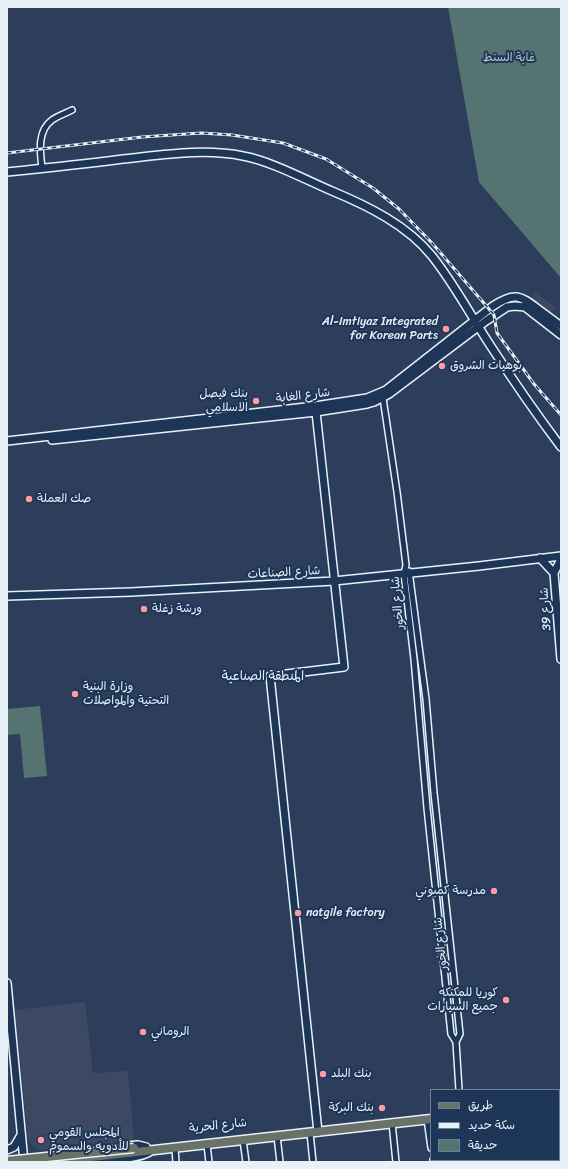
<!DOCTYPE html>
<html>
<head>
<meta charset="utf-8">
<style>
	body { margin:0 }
	#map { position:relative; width:568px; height:1169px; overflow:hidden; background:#2c3e5c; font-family:Sriracha,"Playpen Sans Arabic",sans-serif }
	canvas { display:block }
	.frame { position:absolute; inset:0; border:8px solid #e8f1f8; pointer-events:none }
	.legend { position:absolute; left:430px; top:1089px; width:130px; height:72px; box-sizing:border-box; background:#1d3557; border:1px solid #6e8097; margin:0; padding:5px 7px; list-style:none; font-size:12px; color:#e8f1f8 }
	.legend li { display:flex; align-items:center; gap:8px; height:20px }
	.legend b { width:20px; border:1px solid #6e8097 }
</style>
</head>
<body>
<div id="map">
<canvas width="568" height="1169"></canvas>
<div class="frame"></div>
<ul class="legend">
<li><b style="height:5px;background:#687266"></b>طريق</li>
<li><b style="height:5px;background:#e8f1f8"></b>سكة حديد</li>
<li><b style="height:11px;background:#557371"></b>حديقة</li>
</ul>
</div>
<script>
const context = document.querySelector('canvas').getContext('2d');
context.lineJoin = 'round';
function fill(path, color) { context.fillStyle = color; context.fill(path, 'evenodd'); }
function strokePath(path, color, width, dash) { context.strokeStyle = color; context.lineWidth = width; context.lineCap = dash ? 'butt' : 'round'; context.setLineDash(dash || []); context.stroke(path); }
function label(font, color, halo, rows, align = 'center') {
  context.font = font + ' Sriracha,"Playpen Sans Arabic",sans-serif'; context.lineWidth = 4; context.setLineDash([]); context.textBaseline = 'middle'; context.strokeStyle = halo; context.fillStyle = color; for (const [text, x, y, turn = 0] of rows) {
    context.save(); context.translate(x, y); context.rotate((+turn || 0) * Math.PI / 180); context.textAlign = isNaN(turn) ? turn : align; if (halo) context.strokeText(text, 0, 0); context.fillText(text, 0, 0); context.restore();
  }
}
fill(new Path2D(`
	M536,292l19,15 -6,9 -19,-15z
	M85,1002l8,71 35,-2 6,70 -96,9 -7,-6 -3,-5 -13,-129z`), '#3d4963');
fill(new Path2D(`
	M448,7h113v271l-82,-96z
	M40,706l7,70 -23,2 -4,-44 -13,1v-26z`), '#557371');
const street = new Path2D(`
	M42,168c-2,-16 -5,-37 10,-48 6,-4 14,-7 20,-10
	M383,398l14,94 9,73 -2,9 10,85 13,149 24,226 5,8 3,48
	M409,571l17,128 8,94 26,241 -4,8
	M427,1119l4,29
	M392,1123l4,39
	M310,1133l3,29
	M277,1136l3,26
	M243,1140l3,22
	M207,1145l2,17
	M175,1148l1,14
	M433,1160v2
	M466,1160l1,2
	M504,1160l1,2
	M540,1160v2`);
const secondary = new Path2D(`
	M7,172c39,-4 77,-8 116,-13 39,-4 81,-11 120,-3 28,5 63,24 89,35 36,15 75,34 100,65 23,29 40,62 60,92 22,34 45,67 69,99
	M316,412l28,255 -74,9 48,456
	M52,440l264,-28 51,-8 7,-2 15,-8 97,-73 21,-14 8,-1 10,1 36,28
	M7,441l308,-35 52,-8 19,-8 107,-84c21,-14 27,-11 45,3 8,6 15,11 23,17
	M540,558l14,15
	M561,559l-7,14 7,86
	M7,596l124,-4 203,-11 145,-15 82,-10
	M7,983l17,179
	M127,1146l11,-1 8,2
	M7,1150l7,-3 7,-12
	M92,1161c13,-1 50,-2 59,-10`);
const primary = new Path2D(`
	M559,1101h2
	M47,1162l384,-43`);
strokePath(street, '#e8f1f8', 8);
strokePath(secondary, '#e8f1f8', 10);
strokePath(primary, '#e8f1f8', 11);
strokePath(street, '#1d3557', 5);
strokePath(secondary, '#1d3557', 7);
strokePath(primary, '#687266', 8);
const rail = new Path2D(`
	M7,153l135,-16 59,-4 31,2 51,8 43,16 47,29 26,21 33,34 57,66 5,6 3,18 37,51 27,31`);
strokePath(rail, '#e8f1f8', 3);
strokePath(rail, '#1d3557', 1.5, [4.5]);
const primaryBridge = new Path2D(`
	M7,1161l127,-13`);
strokePath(primaryBridge, '#e8f1f8', 11, []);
strokePath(primaryBridge, '#687266', 8);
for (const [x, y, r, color] of [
	[446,329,4,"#ff9aa2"],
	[442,366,4,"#ff9aa2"],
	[256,401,4,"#ff9aa2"],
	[29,499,4,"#ff9aa2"],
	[144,609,4,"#ff9aa2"],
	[75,694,4,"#ff9aa2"],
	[494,891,4,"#ff9aa2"],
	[298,913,4,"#ff9aa2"],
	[506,1000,4,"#ff9aa2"],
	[143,1032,4,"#ff9aa2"],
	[323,1074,4,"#ff9aa2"],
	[382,1108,4,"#ff9aa2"],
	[41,1140,4,"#ff9aa2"]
]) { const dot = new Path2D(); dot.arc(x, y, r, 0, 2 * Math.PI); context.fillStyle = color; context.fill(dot); strokePath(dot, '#1d3557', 1.5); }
label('12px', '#b5c5c9', '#1d3557', [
	["غابة السنط",509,58]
]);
label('12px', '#e8f1f8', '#1d3557', [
	["Al-Imtiyaz Integrated",438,322,"right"],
	["for Korean Parts",438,336,"right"],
	["بوهيات الشروق",450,366],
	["بنك فيصل",248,394,"right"],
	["الاسلامي",248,408,"right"],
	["صك العملة",37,499],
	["ورشة زغلة",152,609],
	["وزارة البنية",83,687],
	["التحتية والمواصلات",83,701],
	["مدرسة كمبوني",486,891,"right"],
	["natgile factory",306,913],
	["كوريا للمكنكه",498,993,"right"],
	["جميع السيارات",498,1007,"right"],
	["الروماني",151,1032],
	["بنك البلد",331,1074],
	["بنك البركة",374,1108,"right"],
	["المجلس القومي",49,1133],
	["للأدويه والسموم",49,1147]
], 'left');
label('12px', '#e8f1f8', '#1d3557', [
	["شارع الغابة",303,396,-7],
	["شارع الصناعات",284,573,-3],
	["شارع الخور",398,603,-95],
	["شارع 39",546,609,-94],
	["شارع الخور",441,944,-96],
	["شارع الحرية",218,1126,-6]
]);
label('13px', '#e8f1f8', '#1d3557', [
	["المنطقة الصناعية",263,677]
]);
</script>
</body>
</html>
